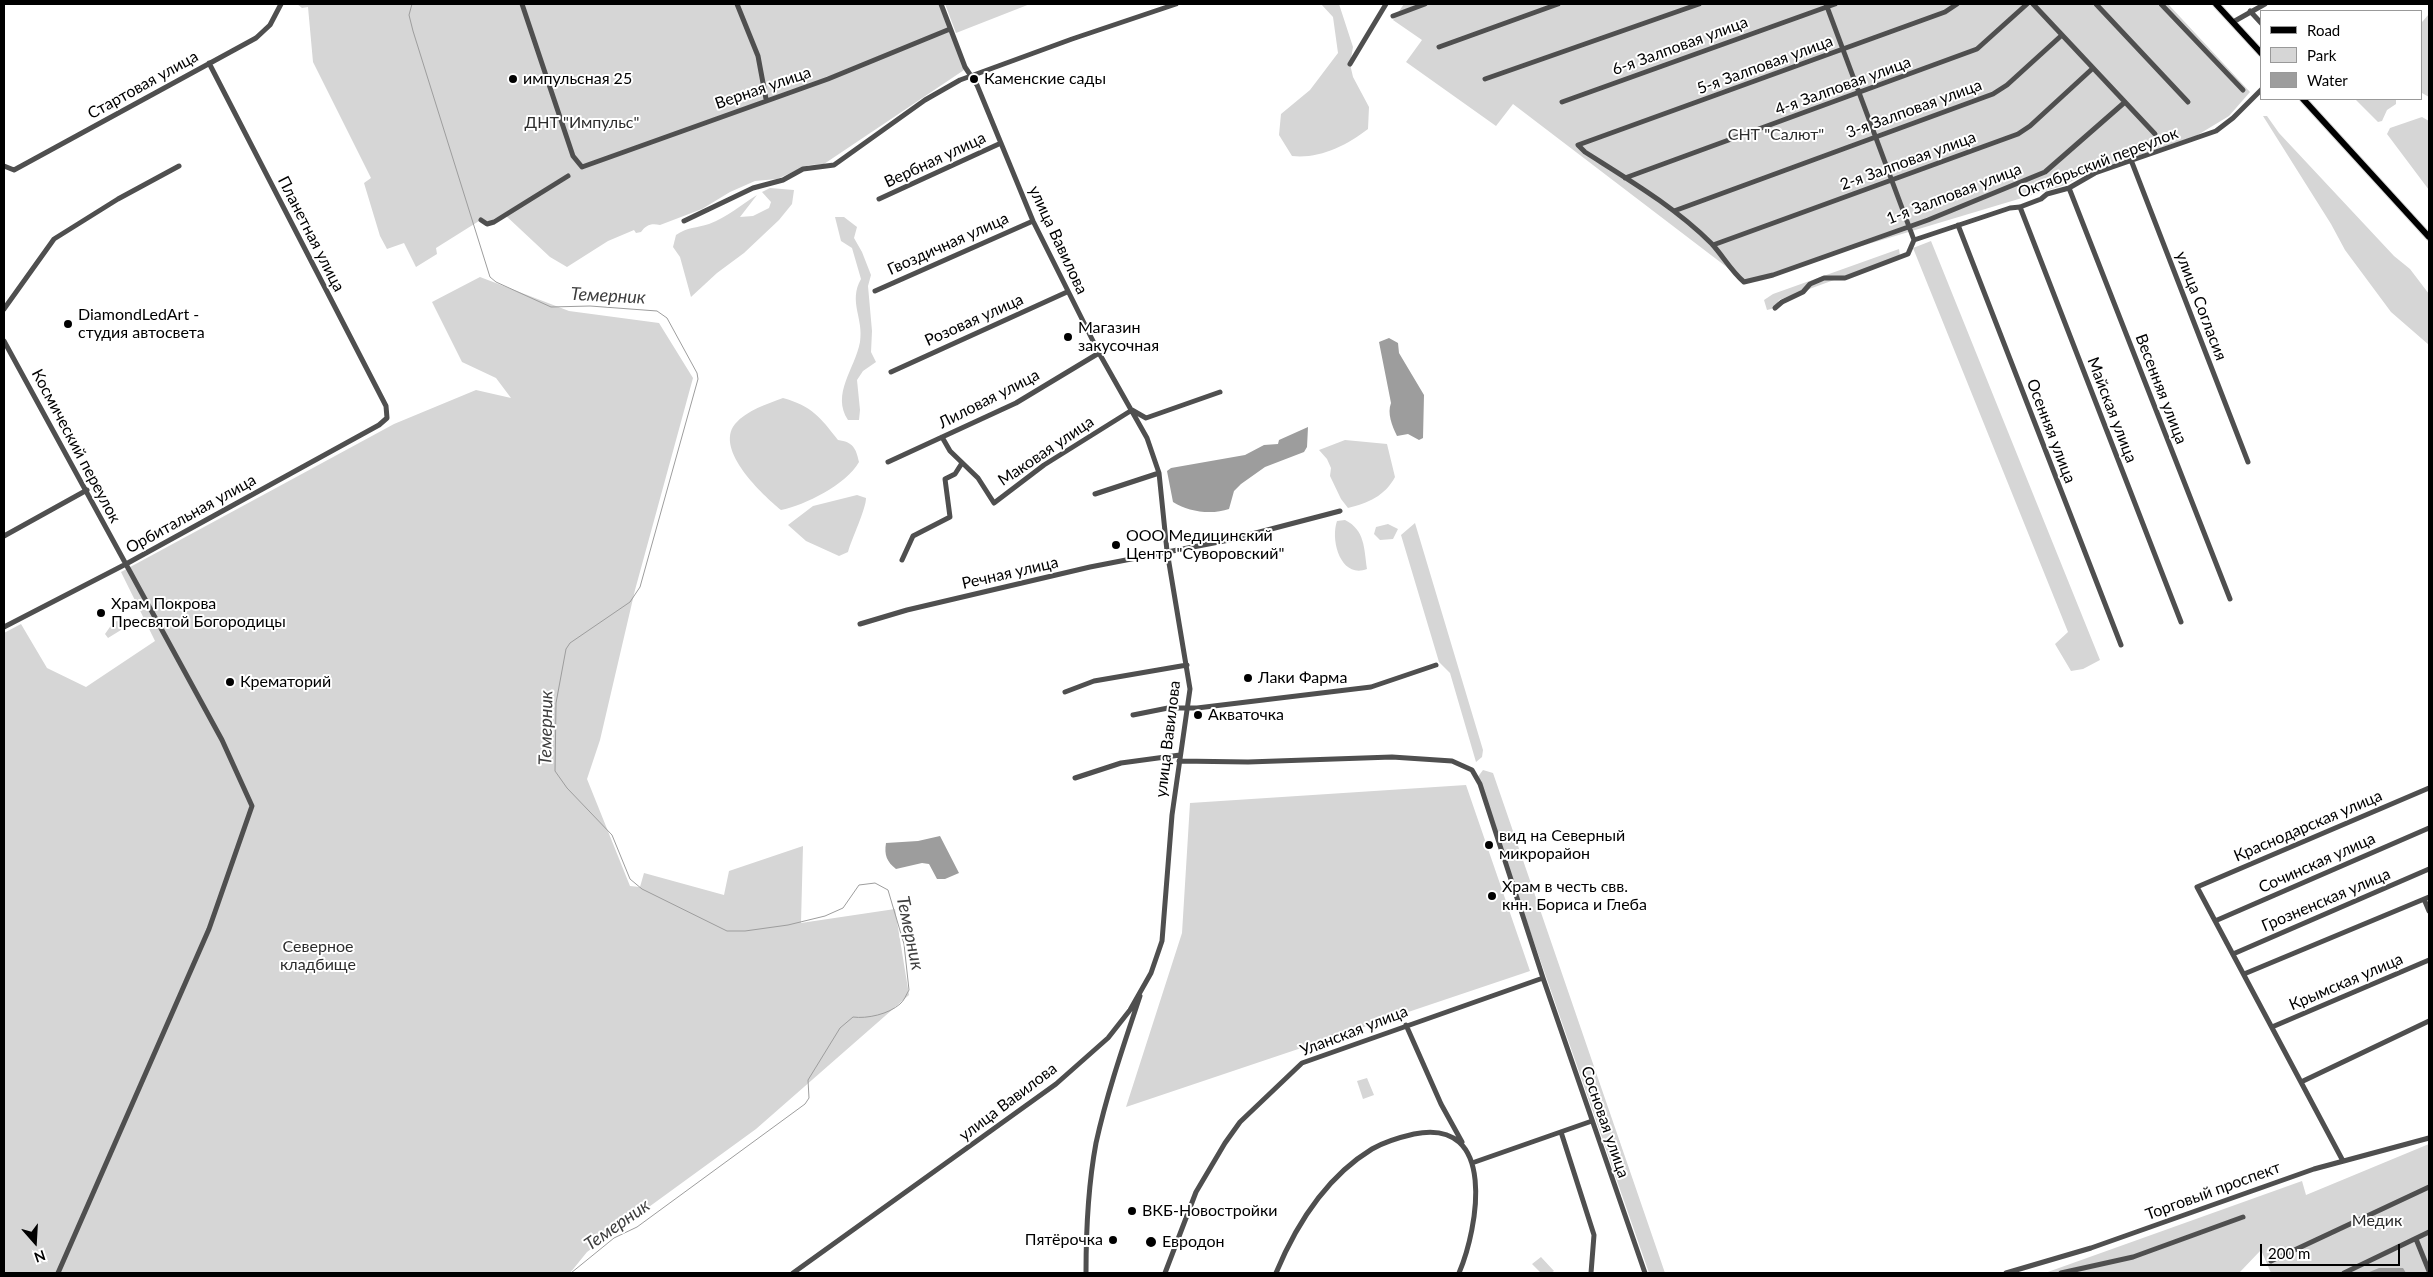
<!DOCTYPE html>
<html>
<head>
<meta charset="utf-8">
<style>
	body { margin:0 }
	#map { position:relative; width:2433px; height:1277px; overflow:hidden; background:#fff; font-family:Lato,sans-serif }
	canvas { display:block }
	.frame { position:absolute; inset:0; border:5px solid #000; pointer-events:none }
	.legend { position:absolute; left:2260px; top:10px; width:162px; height:90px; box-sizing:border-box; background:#fff; border:1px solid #999; margin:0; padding:6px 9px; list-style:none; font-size:15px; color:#000 }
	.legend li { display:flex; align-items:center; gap:10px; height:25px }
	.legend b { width:25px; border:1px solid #999 }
	.north { position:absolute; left:10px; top:1217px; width:50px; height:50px; -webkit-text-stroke:4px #fff; paint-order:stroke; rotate:161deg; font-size:14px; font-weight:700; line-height:20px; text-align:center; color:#000 }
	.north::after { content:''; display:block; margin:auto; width:18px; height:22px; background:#000; clip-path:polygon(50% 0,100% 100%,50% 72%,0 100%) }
	.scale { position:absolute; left:2260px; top:1244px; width:140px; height:22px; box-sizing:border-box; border:2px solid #000; border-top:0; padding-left:6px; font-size:15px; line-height:18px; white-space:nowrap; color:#000; -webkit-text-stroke:4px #fff; paint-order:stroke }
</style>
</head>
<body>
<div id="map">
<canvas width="2433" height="1277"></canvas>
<div class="frame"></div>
<ul class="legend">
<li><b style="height:6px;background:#000"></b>Road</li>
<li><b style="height:14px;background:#d6d6d6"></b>Park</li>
<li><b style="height:14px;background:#9d9d9d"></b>Water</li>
</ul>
<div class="north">N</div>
<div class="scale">200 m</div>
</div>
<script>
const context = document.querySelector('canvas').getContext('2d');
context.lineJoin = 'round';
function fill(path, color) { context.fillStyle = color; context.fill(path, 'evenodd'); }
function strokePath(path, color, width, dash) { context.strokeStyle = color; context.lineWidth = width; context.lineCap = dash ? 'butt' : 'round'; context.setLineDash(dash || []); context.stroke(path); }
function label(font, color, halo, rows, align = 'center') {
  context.font = font + ' Lato,sans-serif'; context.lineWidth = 4; context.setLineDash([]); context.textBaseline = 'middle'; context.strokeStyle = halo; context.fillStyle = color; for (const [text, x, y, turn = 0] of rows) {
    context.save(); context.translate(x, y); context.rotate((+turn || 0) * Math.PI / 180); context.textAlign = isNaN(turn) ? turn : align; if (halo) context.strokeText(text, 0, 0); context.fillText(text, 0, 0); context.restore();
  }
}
fill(new Path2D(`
	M297,4h643l24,66 -140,94 -15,1 -32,14 -22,2 -25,11 -28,17 -42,16c-9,-2 -14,0 -19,7l-5,1 -2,-3 -26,11 -41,26 -17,-10 -46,-43 -18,9 -7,-2 -43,27 1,6 -21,13 -12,-24 -17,6 -7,-13 -16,-53 7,-5 -58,-116 -5,-55 -6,1z
	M945,4h85l-74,29z
	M1321,4h18l14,43 -3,17 3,13 16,30 -1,22c-22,17 -49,30 -76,27l-13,-21 2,-21 29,-24 28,-37 -5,-36z
	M1404,4h764l82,88 -21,24 -33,20 -104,35 -30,15 -317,95 -232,-177 -17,22 -90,-64 16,-22 -29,-20z
	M2429,14v83l-7,-4v-71z
	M2355,99h41v5l-9,6 -5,11 -4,1z
	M2263,116h4l12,17 115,123 16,13 19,25v51l-38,-33 -46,-62 -14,-26z
	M2422,117l7,4v69l-42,-56 3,-6z
	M770,188l24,2 -2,14 -13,16 -35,33 -27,20 -26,24 -11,-40 -7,-10 3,-12c11,-8 21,-7 33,-11 18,-7 32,-19 48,-29l-17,22 13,-1 16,-8 2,-6 -9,-10z
	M835,217h9l13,10 -3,11 8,14 9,23 -3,11 4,45 -1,21 5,10 -13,9 -6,9 3,30 -1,10h-11c-17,-26 7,-51 12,-78 4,-24 -12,-40 1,-63l-9,-31 -11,-7z
	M1931,241l169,419 -17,9 -12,2 -16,-27 13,-12 -155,-384z
	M1899,249l1,7 -121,44 -4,8 -8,2 -3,-10 9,-6z
	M480,277l89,34 90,12 34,55 -58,212 -35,150 -13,39 43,107 10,1 4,-14 80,22 5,-24 74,-25 -2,77 94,-14 14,86 -153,134 -169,123 -17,21h-566v-640l17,-9 26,44 39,19 69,-46 -34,-69 273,-148 82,-34 35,8 -15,-20 -34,-16 -30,-60z
	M783,398c29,8 37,19 55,42 15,2 18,8 21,22 -13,23 -54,43 -78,48 -18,-15 -67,-60 -46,-86 12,-14 32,-20 48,-26z
	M1345,440l42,4 8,33c-10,19 -27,26 -47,31l-7,-9 -11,-23 1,-8 -4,-9 -8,-9z
	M857,495l9,3c0,11 -14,40 -18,54l-9,4 -33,-15 -18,-16 25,-19z
	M1345,520c20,10 19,28 22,49 -26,10 -37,-28 -30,-48z
	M1415,523l68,227 -1,7 -6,5 -26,-89 -11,-11 -38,-127z
	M1388,524l10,5 -5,10 -13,1 -6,-6 2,-7z
	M117,621l5,2 -1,7 -13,8 -3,-4 7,-10z
	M1483,770l10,3 172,500h-16l-172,-495z
	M1466,785l64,186 -404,136 56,-174 8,-130z
	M1367,1078l7,17 -11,4 -6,-18z
	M2429,1144v129h-158l-10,-23 -22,23h-194l257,-92 4,14z
	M1541,1257l13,14 -3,2h-10l-9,-9z`), '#d6d6d6');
fill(new Path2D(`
	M1389,338l9,5 1,10 25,42 -1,43 -4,2 -11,-6 -11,2c-5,-10 -10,-23 -6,-33l-12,-61z
	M1308,427l-1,20 -3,5 -39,15 -24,17 -7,7 -5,18c-17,6 -41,3 -56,-7l-6,-31 4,-3 74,-13 19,-10 14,-1 1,-4z
	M940,836l19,37 -14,6h-8l-8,-15 -7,-1 -26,6c-9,-7 -12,-14 -10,-26l32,-2z
	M2379,1268h24l3,5h-39z`), '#9d9d9d');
strokePath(new Path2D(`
	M412,4l-3,11 4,16 77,246 6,5 55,25 39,-1 67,5 10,7 30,55 1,6 -58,208 -10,15 -60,41 -4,6 -10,54 -1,68 12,17 45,47 18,44 12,10 85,42h18l43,-6 37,-9 18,-8 16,-23 16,-2 13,7 16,54 5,46c-3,5 -5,11 -9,14 -11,10 -33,15 -47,13l-13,11 -32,52 1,18 -4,6 -168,123 -23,11 -43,35`), '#9d9d9d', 1);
const major = new Path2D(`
	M2216,4l46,50
	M2303,99l126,138`);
strokePath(major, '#dbdbdb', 8);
strokePath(new Path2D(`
	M522,4l51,152 9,11 246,-88 122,-50
	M737,4l21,52 8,43
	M1826,4l88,236
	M1957,4l-12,8 -367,133 7,7c44,28 90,55 127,92 11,12 19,27 32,38l29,-7 155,-55 117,-48 80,-70
	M2033,4l122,130
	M2096,4l92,98
	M2161,4l82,86
	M2250,11l12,13
	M1393,16l32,-12
	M2233,22l32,-18
	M1439,47l119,-43
	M1350,64l36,-60
	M1485,79l214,-75
	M1562,102l273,-98
	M2131,160l117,302
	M4,166l10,4 242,-132 14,-13 11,-21
	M1625,178l352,-129 50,-45
	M2069,188l161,411
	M879,199l122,-56
	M2020,207l161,415
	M1674,211l319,-117 14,-9 55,-50
	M481,220l6,4 7,-2 74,-46
	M684,221l69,-33 30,-8 20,-11 31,-4 91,-65 35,-20 112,-41 104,-35
	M1958,225l163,420
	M1713,245l305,-111 12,-8 62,-57
	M875,291l158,-70
	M1775,308l7,-6 21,-10 7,-8 14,-6h21l63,-24 6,-14 96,-32 10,-1 21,-8 6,-5 22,-6 26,-15 121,-42 17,-13 29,-29
	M4,309l50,-70 64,-40 61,-33
	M4,341l218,399 30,66 -43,123 -151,344
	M891,372l176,-80
	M942,437l8,14 28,27 16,25 50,-38 88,-55 14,8 74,-26
	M888,462l128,-59 83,-50
	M1095,494l64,-21
	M4,536l83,-46
	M902,560l11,-24 37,-19 -5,-38 10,-5 7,-11
	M860,624l47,-14 183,-43 139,-27 111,-29
	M4,627l122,-63 253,-139 8,-7 -1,-12 -177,-343
	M1065,692l29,-11 93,-16
	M1133,715l35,-7h29l174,-21 65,-22
	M1179,761l69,1 144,-5 60,4 20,9 8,14 63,194 102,295
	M1075,778l46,-15 59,-8
	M2424,899l5,12
	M2215,921l214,-93
	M2233,954l196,-85
	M2244,974l185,-77
	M1406,1025l35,79 21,38
	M2272,1027l157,-67
	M2301,1082l128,-61
	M1561,1132l33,103 -3,38
	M2343,1161l-146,-274 232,-99
	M1472,1163l120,-42
	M2416,1239l13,32
	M2271,1261l158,-74
	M793,1273l263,-189 52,-46 22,-28 21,-37 11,-32 10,-126 18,-126 -23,-138 -8,-78 -12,-35 -48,-85 -66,-132 -56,-136 -12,-18 -24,-63
	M1086,1273c0,-43 2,-87 10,-130 11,-50 28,-99 44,-147
	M1165,1273l31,-81 29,-49 15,-21 62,-59 241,-85
	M1276,1273c20,-48 50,-96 96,-124 12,-7 29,-12 42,-15 84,-17 64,94 45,139
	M2006,1273l85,-25 223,-79 115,-31
	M2061,1273l72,-16 110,-40
	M2344,1273l85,-41`), '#4f4f4f', 5);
strokePath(major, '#000', 6);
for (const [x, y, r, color] of [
	[513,79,5,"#000"],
	[974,79,5,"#000"],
	[68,324,5,"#000"],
	[1068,337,5,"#000"],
	[1116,545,5,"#000"],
	[101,613,5,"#000"],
	[1248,678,5,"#000"],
	[230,682,5,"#000"],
	[1198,715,5,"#000"],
	[1489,845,5,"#000"],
	[1492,896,5,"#000"],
	[1132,1211,5,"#000"],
	[1113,1240,5,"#000"],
	[1151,1242,6,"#000"]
]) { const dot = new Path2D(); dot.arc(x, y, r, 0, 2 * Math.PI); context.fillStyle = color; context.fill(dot); strokePath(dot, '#fff', 2); }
label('16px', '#000', '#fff', [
	["6-я Залповая улица",1680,46,-20],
	["5-я Залповая улица",1765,65,-20],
	["Стартовая улица",143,85,-29],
	["4-я Залповая улица",1843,86,-20],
	["Верная улица",763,88,-19],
	["3-я Залповая улица",1914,109,-20],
	["Вербная улица",935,160,-25],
	["2-я Залповая улица",1908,161,-20],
	["Октябрьский переулок",2098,163,-21],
	["1-я Залповая улица",1954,194,-21],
	["Планетная улица",311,234,63],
	["улица Вавилова",1058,240,65],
	["Гвоздичная улица",948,244,-24],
	["улица Согласия",2201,306,69],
	["Розовая улица",974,320,-24],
	["Весенняя улица",2161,389,69],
	["Лиловая улица",989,399,-27],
	["Майская улица",2112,410,69],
	["Осенняя улица",2051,431,69],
	["Космический переулок",76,446,62],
	["Маковая улица",1046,451,-34],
	["Орбитальная улица",191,514,-29],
	["Речная улица",1010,573,-13],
	["улица Вавилова",1168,739,-83],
	["Краснодарская улица",2308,826,-23],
	["Сочинская улица",2317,863,-24],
	["Грозненская улица",2326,900,-23],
	["Крымская улица",2346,982,-23],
	["Уланская улица",1354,1031,-21],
	["улица Вавилова",1008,1102,-37],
	["Сосновая улица",1605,1122,71],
	["Торговый проспект",2213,1191,-20]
]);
label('16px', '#000', '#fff', [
	["импульсная 25",523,79],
	["Каменские сады",984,79],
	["DiamondLedArt -",78,315],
	["студия автосвета",78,333],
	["Магазин",1078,328],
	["закусочная",1078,346],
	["ООО Медицинский",1126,536],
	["Центр \"Суворовский\"",1126,554],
	["Храм Покрова",111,604],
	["Пресвятой Богородицы",111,622],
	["Лаки Фарма",1258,678],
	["Крематорий",240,682],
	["Акваточка",1208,715],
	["вид на Северный",1499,836],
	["микрорайон",1499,854],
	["Храм в честь свв.",1502,887],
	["кнн. Бориса и Глеба",1502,905],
	["ВКБ-Новостройки",1142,1211],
	["Пятёрочка",1103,1240,"right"],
	["Евродон",1162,1242]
], 'left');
label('16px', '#2d2d2d', '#fff', [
	["ДНТ \"Импульс\"",582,123],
	["СНТ \"Салют\"",1776,135],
	["Северное",318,947],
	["кладбище",318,965],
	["Медик",2377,1221]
]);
label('italic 18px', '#3e3e3e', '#fff', [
	["Темерник",608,296,3],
	["Темерник",546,728,-89],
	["Темерник",910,933,78],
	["Темерник",617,1225,-35]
]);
</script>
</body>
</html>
